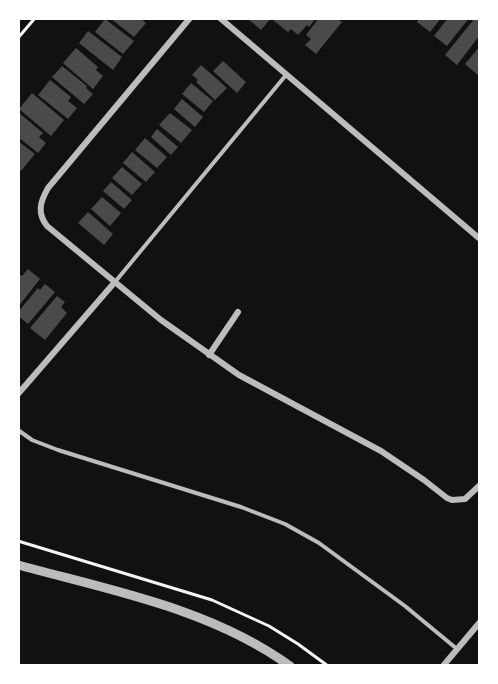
<!DOCTYPE html>
<html>
<head>
<meta charset="utf-8">
<style>
	body { margin:0 }
	#map { position:relative; width:498px; height:684px; overflow:hidden; background:#111; font-family:Inter,sans-serif }
	canvas { display:block }
	.frame { position:absolute; inset:0; border:20px solid #fff; pointer-events:none }
</style>
</head>
<body>
<div id="map">
<canvas width="498" height="684"></canvas>
<div class="frame"></div>
</div>
<script>
const context = document.querySelector('canvas').getContext('2d');
context.lineJoin = 'round';
function fill(path, color) { context.fillStyle = color; context.fill(path, 'evenodd'); }
function strokePath(path, color, width, dash) { context.strokeStyle = color; context.lineWidth = width; context.lineCap = dash ? 'butt' : 'round'; context.setLineDash(dash || []); context.stroke(path); }
fill(new Path2D(`
	M110,18h30l6,5 -12,14z
	M247,18h24l-10,12z
	M276,18h40l-7,9 -2,-2 -9,10 -7,-6 -3,3 -14,-11z
	M319,18h17l6,4 -26,32 -11,-9 6,-6 -5,-4z
	M420,18h21l-11,14 -13,-10z
	M448,18h21l-22,28 -13,-10z
	M475,18h5v17l-23,30 -12,-10z
	M105,19l29,22 -11,13 -28,-22z
	M88,31l34,26 -9,13 -34,-27z
	M480,46v27l-2,2 -13,-11z
	M76,48l22,19 -2,3 7,6 -10,13 -30,-26z
	M223,61l23,21 -9,11 -24,-22z
	M201,65l26,23 -12,12 -19,-18 2,-2 -6,-5z
	M62,66l25,20 -1,2 7,6 -9,10 -32,-27z
	M50,80l21,17 -3,4 9,7 -9,11 -30,-24z
	M191,83l22,18 -9,11 -22,-18z
	M32,93l32,27 -13,16 -32,-27z
	M182,99l21,18 -8,10 -21,-18z
	M18,112l25,21 -4,4 7,6 -8,10 -20,-16z
	M170,113l22,17 -11,13 -22,-18z
	M157,129l21,18 -7,8 -20,-18z
	M145,138l22,19 -10,11 -22,-18z
	M18,141l17,13 -14,17 -3,-3z
	M132,152l23,20 -9,10 -23,-19z
	M122,167l20,17 -10,11 -20,-17z
	M111,182l21,18 -8,9 -21,-18z
	M102,197l19,16 -11,13 -19,-17z
	M88,212l25,22 -9,11 -26,-22z
	M28,269l12,10 -22,28v-32l1,-1 3,2z
	M45,284l10,8 -27,32 -10,-8v-4l20,-24 2,2z
	M57,296l8,6 -4,5 6,6 -22,27 -15,-12z`), '#4a4a4a');
strokePath(new Path2D(`
	M18,38l17,-20
	M18,541l194,59 57,26 29,18 30,22`), '#f5f5f5', 3);
strokePath(new Path2D(`
	M115,282l171,-207
	M18,430l14,10 26,10 183,57 44,17 34,19 86,63 52,43`), '#bcbcbc', 4);
strokePath(new Path2D(`
	M190,18l-142,170c-8,14 -11,25 -1,38l114,94 78,55 142,76 43,29 23,18 5,2 13,-1 15,-14
	M220,18l260,221
	M209,355l29,-43
	M18,394l96,-111
	M443,666l37,-44`), '#bcbcbc', 6);
strokePath(new Path2D(`
	M18,565c92,25 194,44 272,101`), '#bcbcbc', 9);
</script>
</body>
</html>
